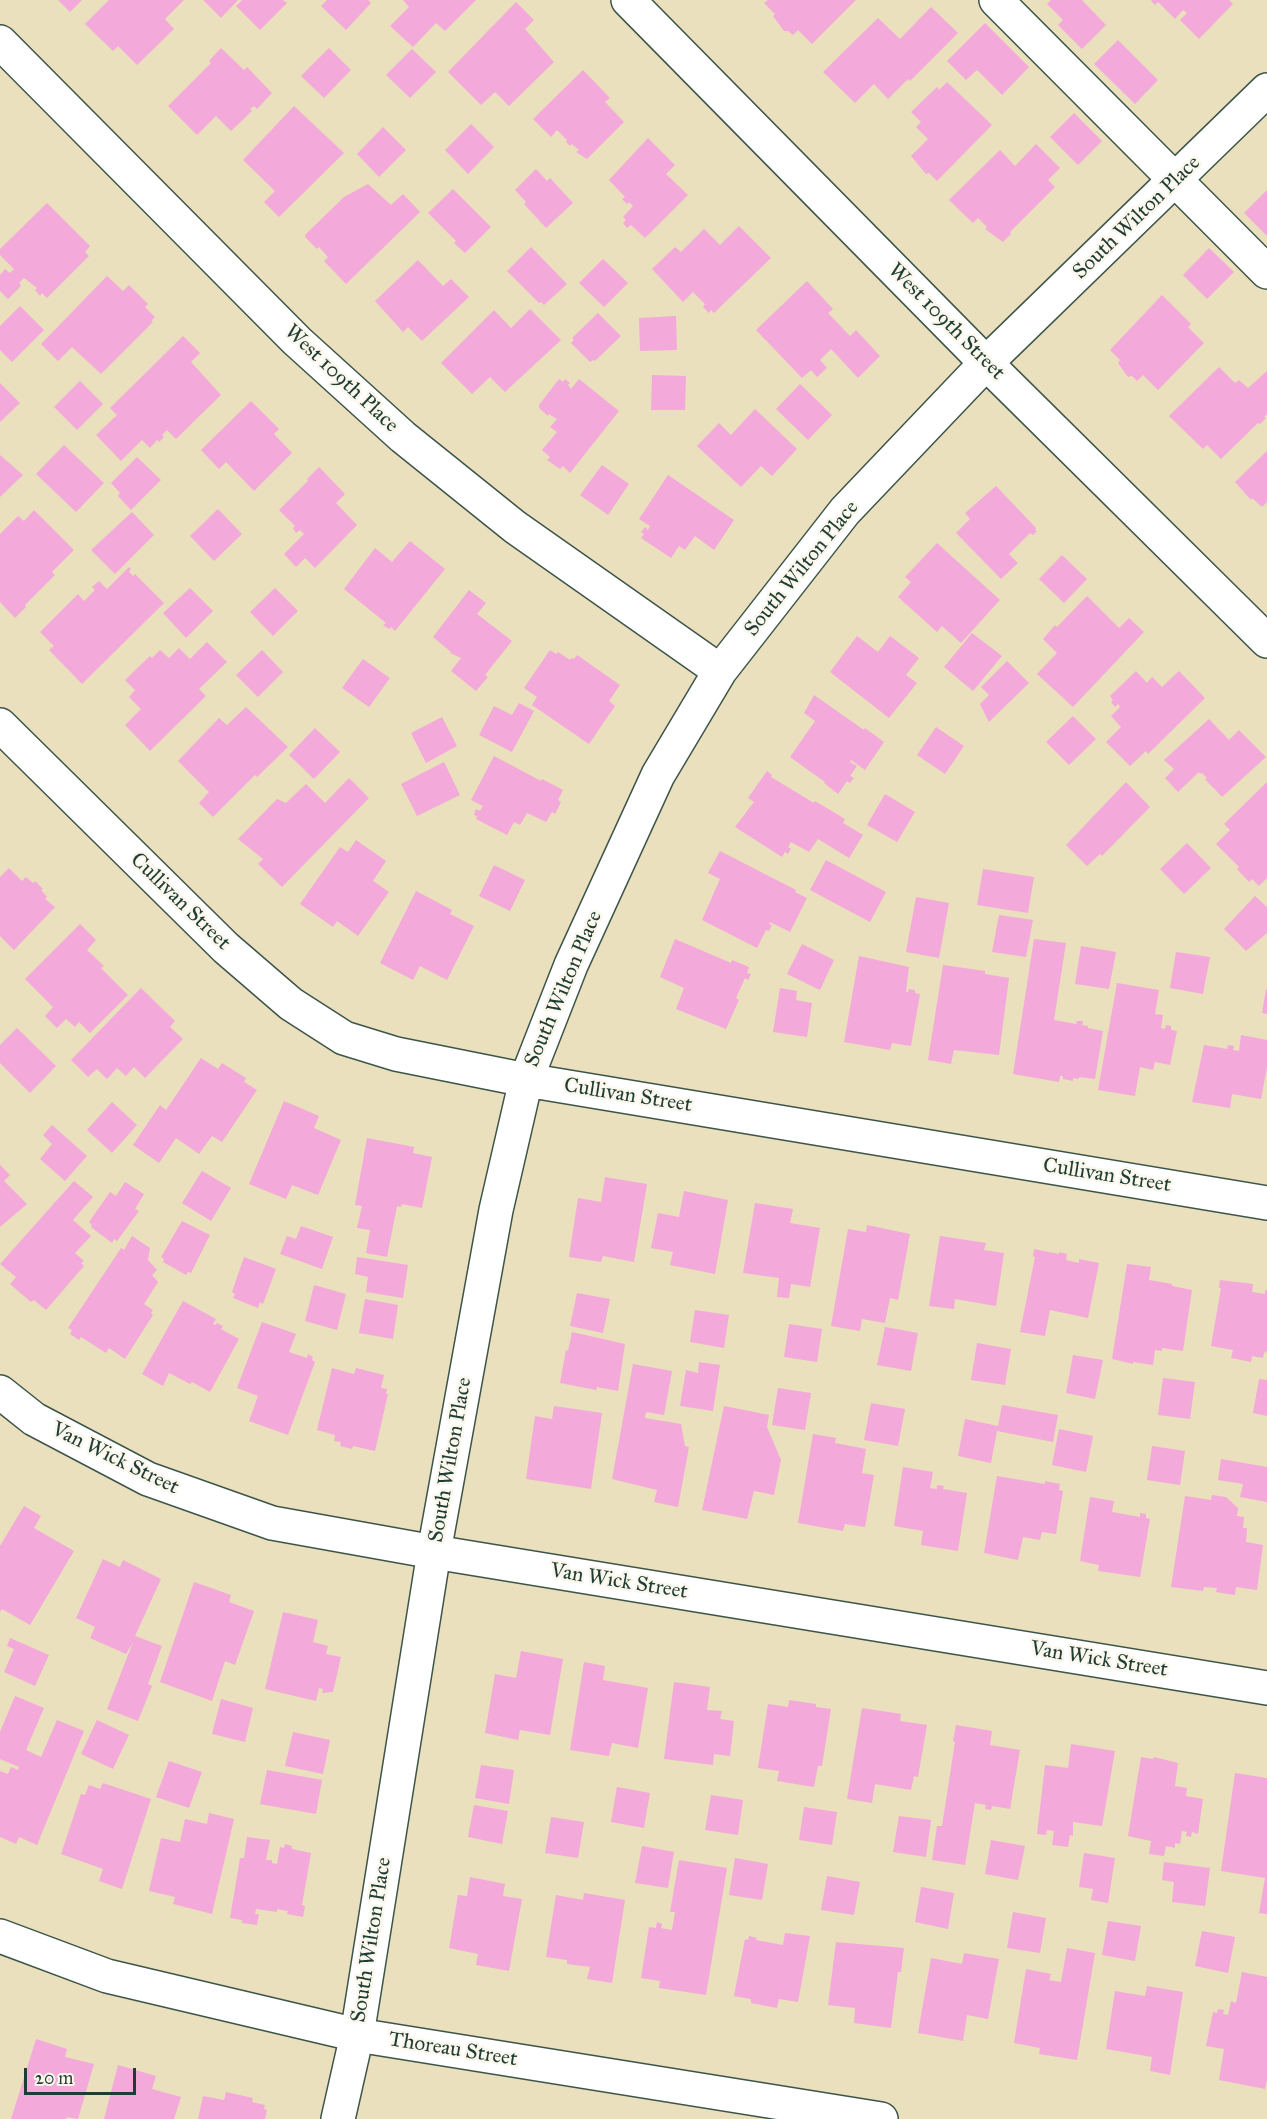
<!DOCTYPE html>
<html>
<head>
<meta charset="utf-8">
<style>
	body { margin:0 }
	#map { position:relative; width:1267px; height:2119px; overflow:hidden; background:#eae0bd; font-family:"IM FELL Great Primer",serif }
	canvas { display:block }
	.scale { position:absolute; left:24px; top:2068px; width:112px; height:27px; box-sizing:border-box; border:3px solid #1f3d34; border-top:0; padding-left:8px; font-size:18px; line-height:21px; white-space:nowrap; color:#1f3d34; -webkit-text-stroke:4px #fbf7ec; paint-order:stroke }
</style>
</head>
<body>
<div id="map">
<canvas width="1267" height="2119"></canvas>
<div class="scale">20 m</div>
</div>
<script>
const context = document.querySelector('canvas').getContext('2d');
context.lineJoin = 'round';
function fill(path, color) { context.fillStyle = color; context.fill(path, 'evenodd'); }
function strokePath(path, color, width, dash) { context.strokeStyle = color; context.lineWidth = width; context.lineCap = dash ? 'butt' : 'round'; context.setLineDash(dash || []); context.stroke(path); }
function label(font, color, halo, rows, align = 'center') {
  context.font = font + ' "IM FELL Great Primer",serif'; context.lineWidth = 5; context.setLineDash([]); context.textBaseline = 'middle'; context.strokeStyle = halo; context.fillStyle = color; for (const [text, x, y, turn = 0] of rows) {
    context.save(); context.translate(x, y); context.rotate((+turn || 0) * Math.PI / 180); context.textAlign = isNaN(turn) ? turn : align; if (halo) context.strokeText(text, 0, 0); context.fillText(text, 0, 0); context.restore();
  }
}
fill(new Path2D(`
	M58,0h24l-12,12z
	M109,0h75l-19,19 9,10 -37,36 -19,-19 -5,5 -28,-27z
	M203,0h35l-17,18z
	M242,0h41l4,3 -27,27 -24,-24z
	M327,0h41l3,3 -25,27 -25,-24z
	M403,0h73l-31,31 -9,-8 -23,24 -23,-21 19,-19z
	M768,0h88l-44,44 -14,-14 -5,5 -5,-4h-4l-11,-15 2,-2 -11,-11z
	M1051,0h31l24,25 -24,24 -24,-24 5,-5 -16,-16z
	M1152,0h77l4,4 -34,35 -19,-19 7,-7 -4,-3 -8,9 -17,-17 -3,3 -4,-4z
	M516,2l18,18 -9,9 29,33 -45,44 -14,-14 -14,13 -33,-33z
	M931,7l27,26 -48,48 -2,-2 -20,20 -14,-15 -19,19 -32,-31 55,-54 22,21z
	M985,23l44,44 -27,28 -25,-25 -11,10 -19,-19z
	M1118,40l40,40 -23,24 -41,-40z
	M221,48l23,22 3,-3 25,26 -15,16 -3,-3 -4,3 2,2 -21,20 -15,-15 -19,19 -29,-29 43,-43 -2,-2z
	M329,48l22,22 -27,28 -23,-22z
	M412,49l24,23 -26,26 -24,-23z
	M583,70l27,28 -5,4 19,20 -37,37 -11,-7 3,-2 -7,-6 -2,2 -4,-4 1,-2 -10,-10 -6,7 -18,-18z
	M947,82l45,43 -55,56 -8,-8 -3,1 -15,-18 17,-17 -12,-12 5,-5 -10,-10 26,-25 2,3z
	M294,106l50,47 -65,64 -15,-15 11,-11 -32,-31z
	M1074,113l28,28 -24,24 -28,-28z
	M471,124l23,23 -26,27 -23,-24z
	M383,127l23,23 -27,27 -22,-23z
	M648,138l27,27 -9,9 22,21 -43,43 -14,-13 -4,3 -4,-5 3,-3 -3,-3 10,-11 -4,-4 -2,2 -5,-5 3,-2 -16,-17z
	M1036,144l24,24 -12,12 7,7 -45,45 1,2 -8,8 -18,-13 2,-2 -9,-9 -5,5 -24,-23 51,-50 15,16z
	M536,169l11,12 3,-3 23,25 -27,25 -22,-24 2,-2 -11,-12z
	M368,184l23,21 12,-11 17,18 -74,72 -22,-23 4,-4 -9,-10 -2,2 -12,-12 1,-3 38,-37z
	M453,189l38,38 -26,26 -11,-10 2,-2 -28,-28z
	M1267,190v46l-23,-23z
	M47,203l43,43 -5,6 4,4 -42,42 -5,-5 -2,3 -5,-6 2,-2 -13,-10 -5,5 2,3 -13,13 -8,-8v-16l5,-6 5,4 4,-4 -14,-14v-6z
	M739,226l32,32 -57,55 -3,-3 -2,3 -6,-6 2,-3 -12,-12 -10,10 -31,-33 23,-22 6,5 23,-23 16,16z
	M531,247l36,37 -23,21 -3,-3 -2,1 -32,-32z
	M1209,248l25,24 -27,27 -24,-24z
	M603,259l25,24 -24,24 -25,-24z
	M418,260l25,26 8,-7 18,18 -47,44 -14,-14 -5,5 -28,-31z
	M107,276l16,15 6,-6 19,19 -3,3 10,10 -4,4 2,1 -52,52 -29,-27 -14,14 -17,-17z
	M807,281l26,28 -5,4 22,23 6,-6 24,26 -22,22 -27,-29 -11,11 7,8 -10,9 -6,-7 -9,8 -46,-48z
	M1162,295l29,29 -3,3 16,16 -46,47 -15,-15 -6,6 -5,-5 -4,1 -10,-14 2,-3 -10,-10z
	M20,306l24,24 -32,32 -12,-12v-24z
	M530,309l31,31 -56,52 -15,-15 -18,17 -31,-31 53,-53 17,18z
	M598,313l23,23 -26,25 -2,-1 -3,2 -19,-19 3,-3 -2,-2z
	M676,316l1,34 -37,1 -1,-33z
	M183,336l17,17 -9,9 30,33 -45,44 -9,-9 -5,5 2,2 -5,5 -2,-2 -7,8 -8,-8 -21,21 -25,-26 21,-20 -7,-7z
	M1219,367l16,16 4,-3 9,8 19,-17v43l-3,3 2,1 -6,6 -2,-1 -37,36 -14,-14 -4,4 -34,-33z
	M652,375l34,1 -1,34h-34z
	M559,379l4,3 2,-3 5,4 -2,2 3,4 8,-10 40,32 -49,62 -7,-7 -3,3 -13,-9 3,-3 -8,-7 15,-18 -7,-5 7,-8 -8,-5 -1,2 -9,-8v-3z
	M80,381l23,23 -26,26 -23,-23z
	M0,383l20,20 -20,19z
	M800,384l32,31 -24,25 -32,-31z
	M251,401l28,28 -5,5 18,19 -38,38 -28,-29 -7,7 -18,-19z
	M755,409l42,40 -25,27 -11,-10 -20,21 -44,-41 22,-23 12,12z
	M64,445l40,38 -28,29 -40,-38z
	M1267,451v51l-5,5 -10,-9 -1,2 -16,-18z
	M0,455l23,20 -23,22z
	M137,457l24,23 -30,30 -13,-14 2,-3 -9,-10z
	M602,465l27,19 -21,31 -28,-20z
	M319,467l26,27 -9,9 21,22 -42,43 -10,-10 -9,9 -12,-13 20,-20 -4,-4 -4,3 -3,-5 2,-2 -16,-16 29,-29 -1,-2z
	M668,475l66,45 -20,30 -19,-14 -10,14 -6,-4 -8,12 -30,-20 3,-4 -3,-2 4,-5 3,3 2,-4 -11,-7z
	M996,486l40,42 -1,2 2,1 -4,4 -3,-2 -21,21 9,9 -17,16 -45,-46 14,-14 -5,-6z
	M218,509l24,25 -28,27 -24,-25z
	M34,510l40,40 -22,22 3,3 -30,30 1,2 -11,11 -15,-16v-68l18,-18 6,5z
	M132,512l22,23 -39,39 -24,-24z
	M410,541l35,28 -50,62 -4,-4 -2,2 -6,-4 3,-2 -42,-34 31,-41 17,14z
	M937,543l63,57 -39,43 -19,-17 -5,6 -39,-35 13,-15 -6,-5z
	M1062,555l25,24 -23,24 -25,-24z
	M129,567l2,2 -2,3 4,4 2,-2 29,29 -82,81 -33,-34 5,-4 -14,-14 38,-38 6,7 11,-11 -3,-3 7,-6 8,8z
	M190,588l23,23 -27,27 -23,-25z
	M275,588l23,23 -25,25 -23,-24z
	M469,590l17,13 -9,11 35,27 -27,34 3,2 -12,14 -25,-20 10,-13 -11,-5 1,-1 -18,-15z
	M1087,596l32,32 10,-10 15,14 -71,75 -36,-33 20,-21 -14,-14 12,-14 2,2z
	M972,633l30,23 -29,35 -29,-24z
	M857,636l21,16 12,-16 29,22 -13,17 11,8 -28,35 -59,-46z
	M207,642l20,20 -28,27 7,7 -56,55 -25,-26 16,-16 -12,-12 6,-7 -10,-10 25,-24 2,2 8,-8 9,8 10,-10 11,11z
	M262,650l21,22 -25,25 -22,-22z
	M550,650l6,4 2,-2 12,8 1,-2 3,1 3,-4 43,30 -11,16 6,5 -26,38 -57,-39 5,-8 -13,-9z
	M363,659l27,19 -21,29 -27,-19z
	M1007,661l22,22 -40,39 -9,-18 9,-9 -8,-8z
	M1136,671l11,12 5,-6 10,10 17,-16 26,27 -57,56 -2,-3 -16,15 -24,-24 15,-15 -10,-11 9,-9 -2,-3 -3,3 -4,-5 2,-2 -3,-4z
	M814,695l50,35 1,-2 19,14 -19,28 -14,-10 -1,2 7,4 -7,10 4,2 -4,5 -3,-2 -9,13 -14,-11 1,-1 -35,-25 25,-36 -11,-8z
	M519,703l15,8 -22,41 -33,-17 15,-29 18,9z
	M246,707l42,40 -31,30 -2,-2 -42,42 -14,-14 10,-11 -31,-31 41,-43 8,7z
	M1073,716l23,23 -27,26 -23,-23z
	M442,717l15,29 -31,17 -15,-30z
	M1209,719l20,21 10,-10 27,27 -44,40 -17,-18 2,-1 -5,-5 -2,1 -1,-2 -21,20 -13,-14 9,-9 -10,-9z
	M936,727l28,19 -19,28 -28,-19z
	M315,728l25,24 -26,27 -25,-24z
	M494,756l47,25 1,-2 21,11 -5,10 3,2 -6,12 -3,-2 -6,10 -19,-9 -7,12 -6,-3 -7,13 -31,-16 1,-3 -3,-1 2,-6 4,2 3,-5 -12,-6z
	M444,762l16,33 -43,21 -16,-32z
	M767,771l5,4 -1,2 43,26 1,-2 30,18 -2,4 20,12 -14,23 -31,-19 -9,13 -18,-10 -3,5 3,2 -3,5 -3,-2 -3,5 -47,-30 19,-25 -6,-4z
	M349,778l20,20 -87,89 -24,-23 5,-5 -25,-20 39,-40 9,4 20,-19 19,19z
	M1126,782l24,25 -48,49 -2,-2 -13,12 -21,-21z
	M1267,782v96l-8,8 -7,-7 -3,3 -12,-13 2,-2 -23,-23 14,-14 -6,-6z
	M885,794l30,18 -18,30 -30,-17z
	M356,840l30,21 -13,20 16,11 -31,44 -21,-15 -4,6 -33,-23 40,-57 8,5z
	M1187,843l24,25 -27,26 -24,-25z
	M720,851l76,39 -1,2 12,6 -17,34 -20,-10 -1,2 3,1 -3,6 -3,-1 -9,18 -55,-28 18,-41 -12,-6z
	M826,860l60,32 -16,30 -60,-32z
	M494,865l31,15 -15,31 -31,-15z
	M9,868l13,13 4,-4 7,6 2,-2 8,8 -2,1 6,7 -2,2 10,8 -41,43 -14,-14v-59z
	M983,869l51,8 -6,36 -51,-8z
	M416,891l36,19 -2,4 24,12 -27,54 -27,-14 -7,14 -33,-17z
	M1255,896l12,11v26l-21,18 -22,-22z
	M916,897l33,6 -10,55 -33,-6z
	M999,915l34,5 -7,37 -34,-5z
	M80,924l16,16 -9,10 17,16 -3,2 27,27 -38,38 -11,-11 -4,5 -9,-8 -9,9 -12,-12 8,-9 -28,-28z
	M675,939l56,24 1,-3 17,7 -2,6 4,1 -3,6 -3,-2 -9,20 3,2 -13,29 -50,-20 8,-21 -24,-11z
	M1034,939l32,4 -12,77 22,4 1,-3h6l-1,4 6,1v2l15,3 -8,48 -16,-2v2l-6,-1v3l-10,-2v-3h-3l-1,6 -46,-8z
	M802,944l32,16 -14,30 -33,-16z
	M1081,946l35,6 -7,37 -34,-5z
	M1176,952l34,5 -7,37 -33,-6z
	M859,956l50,11 -3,25h2l1,-3 6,1v3l5,1 -9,52 -19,-3 -2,7 -46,-8z
	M943,965l42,6v3l24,4 -10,77 -45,-5 -3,14 -23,-4z
	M1117,983l42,7 -4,24 8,1 -2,13 4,1 1,-4 5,1v4l6,1 -7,34 -15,-3 -2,8 -13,-3 -5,29 -37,-6z
	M141,988l34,33 -5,6 13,12 -38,39 -11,-11 -8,9 -9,-8 -10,11 -10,-10 -9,8 -17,-17z
	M780,988l17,3 -1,9 16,3 -5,34 -34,-5z
	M1266,989h1v25l-5,-1z
	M17,1028l39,38 -26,27 -30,-30v-18z
	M1241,1035l26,5v27l-6,32 -29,-5 -2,14 -38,-6 12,-57 23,4 1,-4 6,1 -1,4 6,1z
	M201,1058l17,11 4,-6 24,15 -2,4 13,8 -35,52 -10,-6 -13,18 -23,-16 -17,25 -26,-18 27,-40 6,5z
	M284,1101l35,15 -5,12 27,12 -23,55 -26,-10 -6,14 -37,-15z
	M112,1102l25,23 -25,28 -25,-23z
	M52,1125l35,31 -22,25 -25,-22 12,-15 -9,-9z
	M367,1138l47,9 -1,6 19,4 -10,51 -20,-4 -1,3 -4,-1 -10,51 -21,-4 4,-23 -13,-2 5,-22 -7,-1z
	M0,1165l10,10 -6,6 23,23 -27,23z
	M202,1171l29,17 -20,33 -29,-18z
	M605,1177l42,7 -13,78 -31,-6 -2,6 -32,-5 9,-59 23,4z
	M74,1181l19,16 -20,23 18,16 -16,17 9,8 -3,2 3,3 -38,44 -12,-10 -3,2 -21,-18 6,-7 -16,-13z
	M125,1182l19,12 -9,15 4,2 -22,30 -3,-2 -2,4 -21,-16 1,-2 -3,-3 21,-30 6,4z
	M684,1191l44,9 -13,74 -45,-9 3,-13 -22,-4 7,-35 21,4z
	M755,1203l38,6 -3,14 30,5 -10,59 -19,-3 -2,14 -12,-1 2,-19 -36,-5z
	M182,1221l28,14 -19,38 -3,-1 -2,3 -23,-13 1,-3 -3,-2z
	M867,1225l43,9 -12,66 -8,-2 -5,25 -23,-4 -2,12 -29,-5 17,-97 18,3z
	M301,1226l32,11 -11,32 -42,-15 7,-18 9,3z
	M132,1236l18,12 -2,12 9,10 -5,5 6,7 -14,22 9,6 -2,3 2,2 -28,44 -16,-11 -3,5 -25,-16 -2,3 -9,-6 2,-4 -4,-2 53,-80 3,2z
	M940,1236l46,7 -2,7 20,3 -8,53 -41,-7 -1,10 -25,-3z
	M1034,1249l25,5v-2l8,2 -1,6 13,3v-4l20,4 -11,55 -38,-8 -5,26 -25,-4 15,-75 -2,-1z
	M244,1257l32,12 -13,35 -3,-2 -2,6 -25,-10 2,-4 -3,-2z
	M357,1257l51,8 -5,33 -37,-6 2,-15 -13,-3z
	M1127,1264l24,3 -2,13 23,4v2l20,4 -9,61 -21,-3v3l-7,-1 -2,15 -20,-3v2l-21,-5z
	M1220,1280l33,4 -1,8 13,2v-4l2,1v60l-3,2 -1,5 -11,-2 -1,6 -20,-4 2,-8 -22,-4 10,-58h-2z
	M314,1285l32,9 -9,36 -32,-9z
	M577,1293l33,6 -7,34 -33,-7z
	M365,1299l33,6 -5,34 -34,-6z
	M183,1301l33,18 -3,5 2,1 2,-2 6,3 -2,3 18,10 -29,53 -18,-10 -2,2 -21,-11 -6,13 -21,-12z
	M695,1310l34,5 -5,33 -34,-6z
	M262,1322l34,12 -7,18 18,6 1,-4 5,3 -1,3 3,2 -27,73 -39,-14 9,-25 -21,-8z
	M789,1324l33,5 -5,33 -33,-5z
	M885,1327l33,6 -7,38 -34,-6z
	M572,1332l53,12 -7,47 -21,-4 -1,3 -36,-7 6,-33 2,1z
	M977,1343l34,6 -6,36 -34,-5z
	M1073,1355l30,5 -8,39 -29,-6z
	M699,1362l21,3 -7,46 -33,-5 6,-36 12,3z
	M633,1364l39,7 -8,44 -18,-3 -1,6 36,6 4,22 4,1 -11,60 -24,-5 3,-12 -45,-11z
	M332,1368l22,6 2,-6 28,7 -3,13 6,1 -1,5h2l-13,57 -22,-5 -1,3 -12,-3 1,-4 -7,-1 1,-6 -18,-5z
	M1163,1378l32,4 -5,37 -32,-4z
	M1259,1379l8,1v36l-14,-3z
	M778,1388l33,5 -6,37 -33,-5z
	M871,1403l34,6 -7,37 -34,-6z
	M1002,1405l56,10 -5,27 -56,-11 -6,32 -33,-7 7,-37 33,7z
	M554,1406l48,7 -11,76 -65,-10 9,-63 17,3z
	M724,1406l45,9 -2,12 14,33 -7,35 -20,-4 -7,28 -45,-9z
	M1059,1429l34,7 -7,36 -34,-7z
	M813,1434l23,4 -1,5 31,6 -4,24 12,2 -9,52 -20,-3 -2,7 -45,-8z
	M1152,1446l33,5 -5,34 -33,-5z
	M1221,1459l46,8v35l-27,-5 3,-13 -25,-4z
	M903,1467l30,5 -3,16 7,1v-4l7,1 -1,3 24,4 -9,58 -37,-6 2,-14 -29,-5z
	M997,1476l48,8v-3l15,3 -1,6 4,1 -7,43 -14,-2 -2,8 -17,-3 -5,23 -34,-7z
	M1212,1495l14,2 12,11 -1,8 7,1 -1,11h4l-1,14 17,3 -6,45 -21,-3 -1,8 -19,-3 1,-4 -13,-1 -1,4 -32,-4 14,-91 26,4z
	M1090,1497l24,4 -2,11 28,5v-4l6,1v4l4,1 -10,58 -42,-6 1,-6 -19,-4z
	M24,1506l17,10 -7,12 40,23 -44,74 -28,-16 -2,3v-66z
	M103,1559l17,8 3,-7 38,19 -26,57 27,10 -14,38 4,2 -14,35 -31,-12 26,-67 -7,12 -36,-16 5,-11 -19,-9z
	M194,1582l37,13 -2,7 25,9 -19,54 -10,-4 -13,40 -52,-19z
	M283,1612l35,8 -5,22 15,4 -2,8 15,3 -8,35 -11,1 1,-4 -4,-1 -3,13 -51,-12z
	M10,1638l39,17 -14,31 -31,-14 10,-23 -7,-3z
	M521,1651l42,8 -13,76 -30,-5 -2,10 -33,-7 10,-59 21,4z
	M584,1662l21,4 -2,14 45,8 -10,60 -26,-5 -3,13 -39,-6z
	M674,1682l36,5 -3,23 15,1 -2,8 14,2 -4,35 -16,-2 -1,11 -49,-6z
	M15,1696l29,12 -18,42 15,7 16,-37 27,11 -47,114 -18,-8 -3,7 -16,-7v-66l8,3 3,-7 7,3 1,-3 -19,-8v-27z
	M221,1699l32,9 -8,34 -33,-8z
	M789,1700l27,4v3l15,2 -9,57h-4l-4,21 -37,-6 2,-10 -21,-3 10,-64 20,3z
	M862,1708l39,6 -1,7 27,4 -9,52 -4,-1 -3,14 -36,-6 -3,19 -25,-4z
	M97,1720l32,15 -16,34 -32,-15z
	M956,1725l36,6 -2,14 30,5 -10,59 -18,-3 -1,4 -6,-1 1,-4 -11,-2 -10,62 -33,-5 5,-34h5l13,-84 -2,-1z
	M293,1732l37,8 -7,34 -38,-8z
	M1071,1744l44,7 -13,75 -29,-4v14l-3,-1 -2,12 -16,-2 2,-14 -7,-1 -1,5 -9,-1 8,-69 23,3z
	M1141,1757l12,2 1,-2 24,6 -3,23 12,2 -1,8 17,3 -5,35 -6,-2 -1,5 -5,-1 1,-4 -5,-1 -2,13 -5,-1v5l-9,-2 -2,10 -15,-2 2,-13 -23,-5z
	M169,1761l33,11 -13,36 -33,-11z
	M481,1765l33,5 -5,34 -34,-6z
	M267,1770l55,10 -6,34 -56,-10z
	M1235,1773l32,5v136l-8,-1 6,-35 -44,-7z
	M103,1783l48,16 -29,90 -23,-8 4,-12 -42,-15 20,-60 4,1 4,-10 11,4z
	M617,1787l33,6 -6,35 -33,-6z
	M711,1795l32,5 -5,35 -33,-5z
	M474,1805l34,6 -6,33 -34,-7z
	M804,1807l33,5 -5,33 -33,-5z
	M209,1813l25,6 -22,95 -39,-10 2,-7 -26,-6 12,-53 19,4 5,-23 22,5z
	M899,1816l32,4 -5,37 -33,-5z
	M551,1817l33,5 -6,36 -33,-5z
	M247,1837l23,3 -4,20h6v3l5,1 3,-17 4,1 1,-4 7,2v3l19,4 -9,52 3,1 -2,11 -16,-3 1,-3 -11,-2v3l-21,-3 -1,5h4l-2,11 -15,-2v-3l-12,-2 10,-60h4z
	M991,1840l34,6 -7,34 -33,-6z
	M642,1846l32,6 -6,36 -33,-5z
	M1084,1853l31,5 -7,45 -17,-3 2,-11 -14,-2z
	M735,1858l33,6 -6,36 -33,-5z
	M679,1860l48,8 -21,127 -47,-7 1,-7 -19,-3 8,-51 7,1 1,-6 5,2 -1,4 11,2 3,-18h-5z
	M1164,1862l46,6 -5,38 -33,-4 2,-20 -12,-2z
	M827,1876l33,6 -6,33 -33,-5z
	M470,1877l35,7 -2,12 19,3 -13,72 -33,-6 2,-11 -29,-6 9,-53 9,1z
	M921,1887l33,6 -6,36 -33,-7z
	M584,1893l41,7 -13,83 -25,-4 3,-12 -23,-3v-4l-21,-3 10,-62 27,5z
	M1013,1912l33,6 -6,35 -33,-5z
	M1108,1921l33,5 -6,35 -33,-6z
	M1202,1931l33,6 -7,36 -33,-7z
	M785,1933l25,3 -12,66 -19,-3 -2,9 -26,-5v-4l-17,-3 11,-57 3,1 1,-4 8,2 -1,2 27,5z
	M836,1942l68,6 -3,24h-3l-7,56 -37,-5 1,-15 -27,-3z
	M1067,1948l28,5 -18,107 -38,-6 1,-6 -26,-5 12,-74 25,5 -2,6 12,2z
	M964,1953l35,6 -11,60 -21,-4 -4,26 -45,-8 13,-75 31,6z
	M1242,1972l25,5v102l-2,10 -46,-9 5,-31 -18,-3 7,-34 4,1 1,-4 6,1 -1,4 5,1 3,-14 5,2z
	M1147,1986l36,6 -13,83 -20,-4 2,-14 -46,-8 9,-58 30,5z
	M36,2039l31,10 -2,8 29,7 -16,55 -11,-2 -1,2h-55z
	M118,2065l38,11 -4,13 29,8 -7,22h-70z
	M226,2092l27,6 -1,4 13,3 -1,4 3,1 -2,9h-67l5,-23 21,4z`), '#f3a9d9');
const minor = new Path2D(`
	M628,0l358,363 281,278
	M996,0l271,272
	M0,42l297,299 106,96 112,90 205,144
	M0,725l226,223 65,56 53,34 52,16 130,26 741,123
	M0,1392l34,27 114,60 124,44 162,29 833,136
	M0,1936l107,40 250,59 524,84
	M338,2119l19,-84 77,-483 62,-342 30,-130 45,-115 87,-190 62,-104 125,-160 141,-148 281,-273`);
strokePath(minor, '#3d5549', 36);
strokePath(minor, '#fff', 33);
label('21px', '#1f3d34', '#fbf7ec', [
	["South Wilton Place",1137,218,-44],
	["West 109th Street",946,322,45],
	["West 109th Place",341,379,43],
	["South Wilton Place",802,569,-51],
	["Cullivan Street",180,902,44],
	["South Wilton Place",564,989,-67],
	["Cullivan Street",628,1096,9],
	["Cullivan Street",1107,1176,9],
	["Van Wick Street",115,1459,26],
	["South Wilton Place",451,1460,-80],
	["Van Wick Street",619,1582,9],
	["Van Wick Street",1099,1660,9],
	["South Wilton Place",372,1940,-81],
	["Thoreau Street",453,2050,9]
]);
</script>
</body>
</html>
